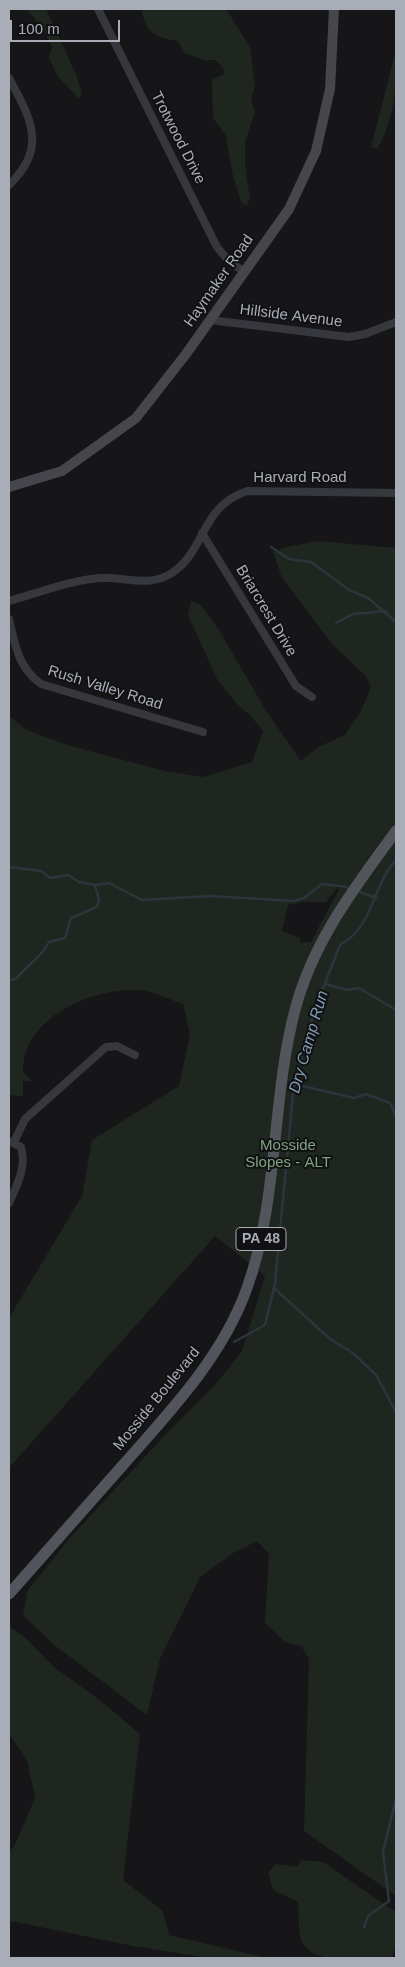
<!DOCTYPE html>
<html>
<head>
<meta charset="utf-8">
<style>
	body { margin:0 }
	#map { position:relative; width:405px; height:1967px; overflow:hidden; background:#161618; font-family:Helvetica,sans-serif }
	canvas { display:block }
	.frame { position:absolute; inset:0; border:10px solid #a8adb8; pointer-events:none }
	.scale { position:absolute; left:10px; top:20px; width:110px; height:22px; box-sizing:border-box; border:2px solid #a8adb8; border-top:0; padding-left:6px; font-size:15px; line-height:18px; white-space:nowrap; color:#a8adb8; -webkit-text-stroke:4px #111113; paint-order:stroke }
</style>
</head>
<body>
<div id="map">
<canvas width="405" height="1967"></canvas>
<div class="frame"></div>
<div class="scale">100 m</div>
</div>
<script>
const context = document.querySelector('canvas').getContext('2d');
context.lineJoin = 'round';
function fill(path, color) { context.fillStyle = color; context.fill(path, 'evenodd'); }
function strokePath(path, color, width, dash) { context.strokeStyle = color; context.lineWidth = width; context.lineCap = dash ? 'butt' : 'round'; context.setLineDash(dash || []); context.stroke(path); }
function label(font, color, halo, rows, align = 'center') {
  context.font = font + ' Helvetica,sans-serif'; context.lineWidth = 4; context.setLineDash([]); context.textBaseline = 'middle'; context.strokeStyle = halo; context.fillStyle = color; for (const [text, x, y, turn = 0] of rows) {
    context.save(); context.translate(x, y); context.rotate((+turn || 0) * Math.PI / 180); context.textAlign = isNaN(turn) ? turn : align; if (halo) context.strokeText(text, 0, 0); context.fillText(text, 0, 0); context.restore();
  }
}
fill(new Path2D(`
	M26,9h20l30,65 6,20 -4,4 -20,-21 -9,-19 3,-11 -10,-20z
	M141,9h85l24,38 5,39 -4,13 4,13 -10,30v24l5,33 -4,7 -5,-4 -8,-26 -7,-40 -13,-18 -1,-39 11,-4 1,-6 -8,-9h-12l-20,-7 -6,-12c-24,-4 -31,-7 -37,-32z
	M396,50c0,35 0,68 -19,99l-6,-2z
	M318,541l78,7v1348l-92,-65 5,-172 -8,-13 -16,-4 -20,-19 4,-69 -12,-13 -24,12 -33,24 -40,82 -13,56 -94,-71 -30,-29 4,-24 42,-52 94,-102 53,-53 26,-33 23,-75 -50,-40 -206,232v-150l73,-122 10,-56 87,-54 11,-52 -7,-30c-13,-4 -30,-13 -44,-14 -48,-2 -116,27 -116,82l9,9h-9v15l-14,-1v-379l18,14 40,15 98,26 38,6 49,-15 11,-31 -12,-15 -15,-13 -19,-24 -29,-64 3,-14 9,3 19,26 46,79 36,52 17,-14 27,-12 16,-24 10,-24 -6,-12 -32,-30 -51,-67 -9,-26 13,-5zM338,887h2l-29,55 -11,1v-5l-18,-7 6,-26 14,-3h24z
	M9,1626l20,15 25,26 43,31 43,36 -17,146 40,31 6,24 98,23h-58l-76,-12 -117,-24h-7v-69l7,-11 19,-44 -8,-38 -18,-26z
	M302,1860l21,2 73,50v31l-4,15c-23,0 -76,8 -89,-14 -5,-7 -4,-33 -5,-42l-25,-12 -5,-18 8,-8 21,3z`), '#1e261f');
strokePath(new Path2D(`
	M271,547l18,12 22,3 38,28 19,8 28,24
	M336,623l17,-9 33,-3
	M9,867l32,4 9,7 18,-3 11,7 16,3 14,-2 33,17 68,-4 84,5 10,-3 18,-14 25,3
	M360,892l17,6
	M9,980l7,-1c11,-14 25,-21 33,-37l16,-4 6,-20 26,-11 2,-8 -4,-13
	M325,984l22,6 12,-2 37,22
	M294,1084l60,14 12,-4 24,9 6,13
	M274,1288l56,51 23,14 23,22 20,37
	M234,1342l31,-17 10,-41 19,-200 21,-75 25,-64c35,-20 32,-60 56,-85
	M364,1927l4,-11 21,-15 -6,-49 13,-53`), '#2c353c', 2.5);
strokePath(new Path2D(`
	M98,9l119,238 10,12 17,13
	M9,78c22,41 39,70 0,107
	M210,320l139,17 16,-3 31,-12
	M202,533l94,153 16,11
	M9,601c29,-8 67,-23 96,-23 24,0 45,9 67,-5 35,-24 28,-66 75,-82l149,2
	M9,619c6,26 9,48 32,65l162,48
	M9,1141l12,6c6,20 -4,38 -12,56
	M14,1142l11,-23 81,-72 11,-1 18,9`), '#37383d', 8);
strokePath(new Path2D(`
	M9,487l53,-16 74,-53 50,-64 103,-145 27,-58 14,-62 4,-80`), '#45474d', 10);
strokePath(new Path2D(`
	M9,1594c38,-43 76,-86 114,-129 47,-53 100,-109 124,-177 32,-89 24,-187 48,-278 18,-69 60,-123 101,-179`), '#53555c', 11);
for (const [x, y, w] of [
	[261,1239,50]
]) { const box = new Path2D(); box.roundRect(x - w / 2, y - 11.5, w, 23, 4); context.fillStyle = '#111113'; context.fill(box); strokePath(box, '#a8adb8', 1); }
label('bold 14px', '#a8adb8', null, [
	["PA 48",261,1239]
]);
label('15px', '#a8adb8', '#111113', [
	["Trotwood Drive",178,138,63],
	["Haymaker Road",219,281,-55],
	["Hillside Avenue",291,316,7],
	["Harvard Road",300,478],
	["Briarcrest Drive",266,611,59],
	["Rush Valley Road",105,688,17],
	["Mosside Boulevard",157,1399,-51]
]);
label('15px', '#7fa381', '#111113', [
	["Mosside",288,1146],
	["Slopes - ALT",288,1163]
]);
label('italic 16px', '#7f9bb3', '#111113', [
	["Dry Camp Run",309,1042,-74]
]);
</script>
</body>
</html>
